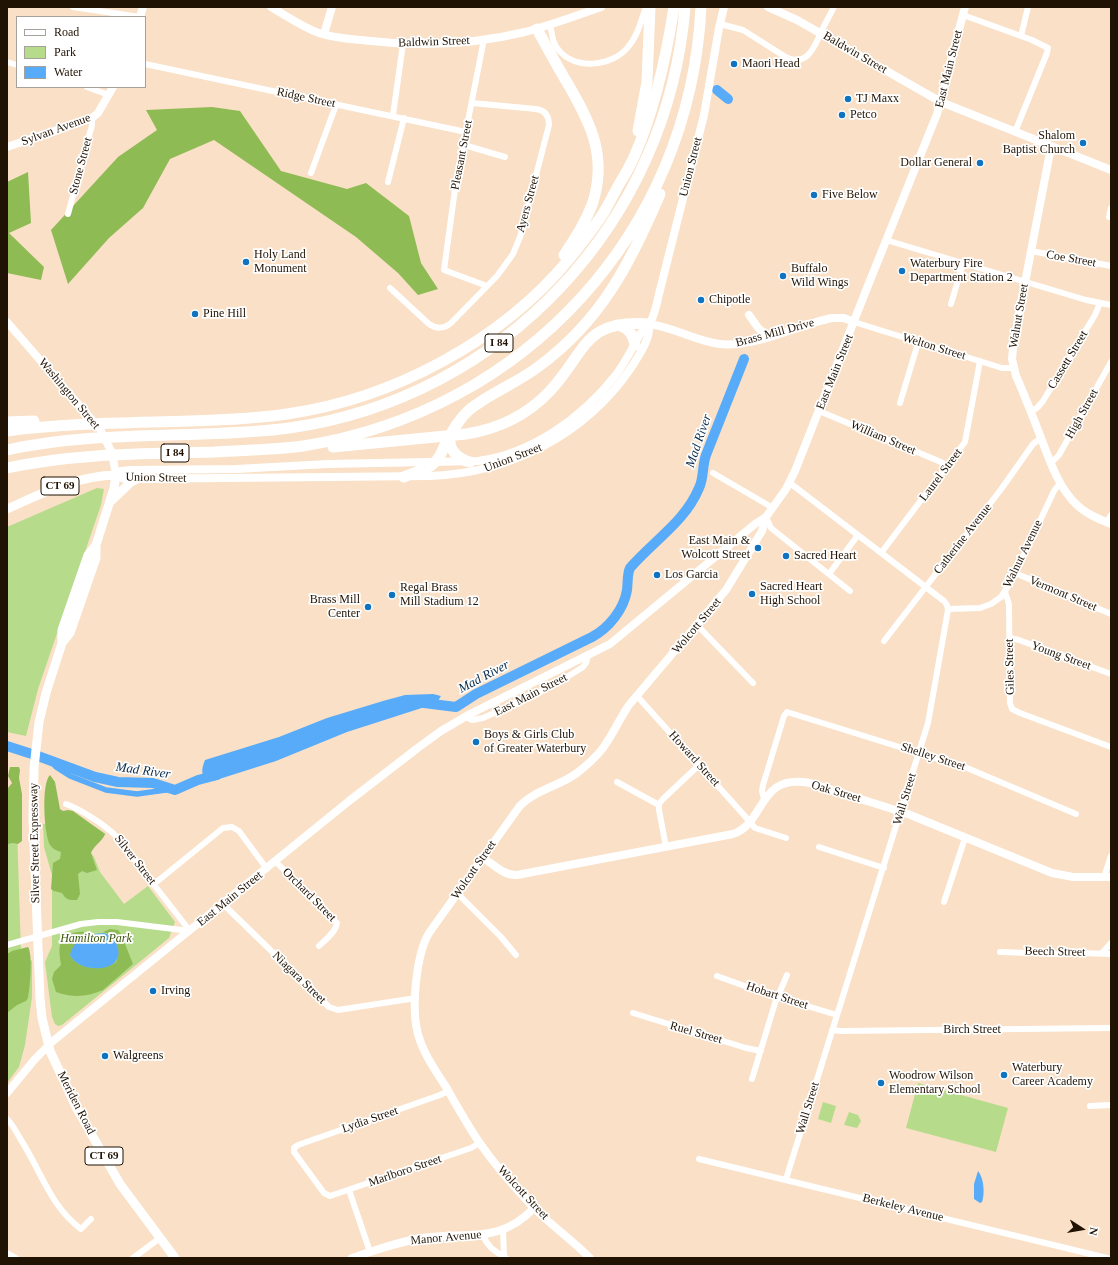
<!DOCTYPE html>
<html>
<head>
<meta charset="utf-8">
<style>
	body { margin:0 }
	#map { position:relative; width:1118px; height:1265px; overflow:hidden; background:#f9e0c6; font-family:Georgia,serif }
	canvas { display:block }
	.frame { position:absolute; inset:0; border:8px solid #211303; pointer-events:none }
	.legend { position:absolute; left:16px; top:16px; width:130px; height:72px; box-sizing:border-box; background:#fff; border:1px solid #a6a19a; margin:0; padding:5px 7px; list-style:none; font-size:12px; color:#211303 }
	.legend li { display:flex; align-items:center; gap:8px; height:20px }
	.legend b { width:20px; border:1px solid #a6a19a }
	.north { position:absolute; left:1062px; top:1209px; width:40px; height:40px; -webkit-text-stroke:3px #fff; paint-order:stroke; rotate:102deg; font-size:11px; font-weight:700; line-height:16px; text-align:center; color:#211303 }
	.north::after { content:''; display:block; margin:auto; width:14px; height:18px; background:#211303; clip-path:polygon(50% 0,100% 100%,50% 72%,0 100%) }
</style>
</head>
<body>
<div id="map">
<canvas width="1118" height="1265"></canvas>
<div class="frame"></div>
<ul class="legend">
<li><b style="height:5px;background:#fff"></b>Road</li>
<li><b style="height:11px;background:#b6db8b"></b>Park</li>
<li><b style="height:11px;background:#57abf9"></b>Water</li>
</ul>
<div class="north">N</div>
</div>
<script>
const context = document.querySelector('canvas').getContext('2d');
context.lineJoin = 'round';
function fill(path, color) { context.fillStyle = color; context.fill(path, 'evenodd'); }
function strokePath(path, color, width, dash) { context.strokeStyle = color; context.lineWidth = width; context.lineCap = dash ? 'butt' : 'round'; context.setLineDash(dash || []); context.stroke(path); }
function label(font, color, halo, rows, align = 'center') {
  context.font = font + ' Georgia,serif'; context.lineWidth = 3.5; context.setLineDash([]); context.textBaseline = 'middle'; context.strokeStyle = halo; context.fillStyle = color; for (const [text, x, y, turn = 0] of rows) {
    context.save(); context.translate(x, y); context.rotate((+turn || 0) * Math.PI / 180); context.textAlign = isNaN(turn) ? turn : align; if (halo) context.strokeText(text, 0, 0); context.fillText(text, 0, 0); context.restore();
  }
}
fill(new Path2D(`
	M97,488l7,1 -3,16 -63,184 -12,47 -19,-4v-205z
	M75,814l31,20 -19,14 7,9 6,15 24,32 24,-18 27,36 -6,16 -107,87 -4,1 -3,-2 -3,-7 -7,-55 7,-16v-71l-8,-28 -1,-23 27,-5z
	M17,829l4,123 11,9v36l-7,48 -6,22 -12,16v-252z
	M918,1083l90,25 -12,44 -90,-24z
	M823,1102l13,4 -5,17 -13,-4z
	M849,1112l9,3 3,6 -4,7 -13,-3z`), '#b6db8b');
fill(new Path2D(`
	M212,107l28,4 41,60 66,18 19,-6 43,33 12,47 17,26 -20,6 -20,-22 -42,-36 -142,-97 -44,19 -27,49 -34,30 -41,46 -17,-54 67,-73 39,-27 -11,-20z
	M28,172l3,51 -22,10 35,34 -3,13 -34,-7v-91z
	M10,767h9l1,3 -1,8 3,16v47l-4,3 -5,-1 -6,1 1,-56 4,-5 -4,-7z
	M50,775l5,7 5,27 3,2 5,-1 5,1 32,23c-2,7 -11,11 -14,19l6,17 -10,3 -5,-2 -4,3 2,20 -3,6c-8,0 -11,0 -15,-7l-8,-2 -3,-2 2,-26 7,-4 1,-7c-4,-1 -8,-3 -11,-7 -6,-10 -9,-62 0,-70z
	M110,929l8,1 3,4 12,30 -30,26c-16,7 -30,8 -47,2l-4,-13 2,-7 7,-7c-1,-8 -3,-16 0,-23 6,-7 13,-11 23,-10v3l-7,7 -7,13c7,15 34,16 46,7 4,-7 2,-19 -4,-26 -2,-2 -6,-3 -9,-4z
	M28,947c5,7 2,41 0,51l-2,3 -9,4 -10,8v-59l5,-3z`), '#8fbb55');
fill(new Path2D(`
	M433,694l8,2 -3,5 -1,6 -9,-1 -81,26 -71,29 -63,20 -6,-1c-7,-5 -5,-13 -2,-20l74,-23 48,-19 56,-17 22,-6z
	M104,933l8,3c26,38 -33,40 -42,19 5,-18 18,-21 34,-22z
	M978,1171c6,7 7,23 4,31l-2,1 -6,-4v-15z`), '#57abf9');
strokePath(new Path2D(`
	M50,760l6,7 14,9 36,14 31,4 36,-5`), '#57abf9', 5.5);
strokePath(new Path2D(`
	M717,90l11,9
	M424,703l32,4 20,-13 116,-57c17,-9 32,-28 35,-47 1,-7 0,-16 3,-22 23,-27 55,-46 69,-80 5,-10 3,-22 7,-33l38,-96
	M7,746l31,10 57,21 23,5 35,1 22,7 23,-10 19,-5`), '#57abf9', 10);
strokePath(new Path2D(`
	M73,7l67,10
	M963,15l69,25 16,8 -1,5 -32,79
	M720,24l23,6 41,26c22,13 31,-9 38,-26 4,-8 8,-15 12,-23
	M550,25c2,7 2,17 7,23 17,23 55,19 71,-1 10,-11 13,-27 18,-40
	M1021,36l7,-29
	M484,39l-28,143 -12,88 43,16
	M7,62l10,3
	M145,64l321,68
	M87,87l22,8
	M393,115l10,-71
	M464,145l41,12
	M311,173l25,-68
	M388,182l16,-64
	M68,214l24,-89v-7
	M1109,217l2,-9
	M886,240l200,60 25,5
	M1031,251l80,15
	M390,288l39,36c7,5 15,5 22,-1l46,-47 16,-22 7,-17 29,-112c0,-10 -5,-15 -13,-16l-64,-6
	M951,304l12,-41
	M854,322l148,46h12
	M900,403l18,-60
	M819,411l122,51 6,4
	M1031,412l7,-5 5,-6 52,-86 5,-12
	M1051,463l8,-8 52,-93
	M713,473l60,35
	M766,517l5,11 79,63
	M1107,522l4,-7
	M881,553l84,-111 15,-81
	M1015,573l96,41
	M829,574l29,-39
	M1005,592l4,12 1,99 2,6 8,4 91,34
	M948,609l32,-1 11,-4 10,-7 11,-17 42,-89 6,-8
	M697,625l56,58
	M1010,638l9,2 92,34
	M884,641l118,-153 31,-44 8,-6
	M637,696l106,118 12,14 31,10
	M465,717l7,3 11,-2 53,-24 23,-12 24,-15 3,-4 2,-7
	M617,782l42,23
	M764,799l-2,-8 1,-6 21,-69 3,-4 180,56 109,46
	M66,804c14,5 39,21 50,32l74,95
	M666,847l-7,-37v-6l4,-5 36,-34
	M819,847l65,21
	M276,862l61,61c-1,9 -12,17 -18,23
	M1104,877l7,-21
	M154,884l69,-56 9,-1 7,4 28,38
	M457,893l44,44 15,18
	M944,902l21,-64
	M223,904l106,103 9,3 78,-12
	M7,945l74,-21 17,-2h19l73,9
	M1000,952l59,2 22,-1 30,1
	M1102,953l9,-10
	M717,976l47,17 73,22
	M633,1013l113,35 15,3
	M832,1030l8,1 271,-3
	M752,1079l23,-76 12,-28
	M448,1091l-8,4 -142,50 -4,3v4l30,41 6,3 141,-48 9,-5
	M1090,1106l21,-1
	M7,1119c6,6 10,14 14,21 20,31 29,66 60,89l10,-10
	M699,1159l408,99
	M786,1179l142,-456 20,-113 -1,-5 -3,-4 -154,-118
	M349,1190l21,62
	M503,1230l1,26
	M483,1235c5,13 12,16 23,23
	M7,1253l9,5
	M133,1258l27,-20`), '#fff', 6);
strokePath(new Path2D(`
	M271,7c16,9 31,20 48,26 17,6 35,6 52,8 51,6 104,3 154,-9 26,-7 51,-16 76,-25
	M768,7l29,13 144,82 170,68
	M140,17l3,-10
	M324,34l8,-27
	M7,147l85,-29 6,-5 15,-26
	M1051,147l-37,193 -2,19 4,17c9,20 17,41 25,62 9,23 17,49 36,67 9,9 22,14 34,19
	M749,315l10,14 10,7
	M7,322l93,107 12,24 4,22
	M649,324c25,3 46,17 71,20 35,4 77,-19 112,-26h12l10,4
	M116,475l5,-4 10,-1 105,-1 92,-5 150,-3c53,-7 104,-43 137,-85 10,-13 17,-27 25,-42 3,-4 7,-7 10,-11 5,-9 7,-20 9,-29l45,-179 15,-87 5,-21
	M116,475l6,3 4,1 304,-3c81,-3 155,-41 201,-108 8,-13 20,-29 18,-44
	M482,857c11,7 22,19 35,18l216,-41c33,-11 24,-61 77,-51l98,31 144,59 21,4h38
	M7,1093l28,-34 18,-18 296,-240 70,-54 22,-16 29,-17 140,-70 145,-120 11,-7 20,-28 9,-18 70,-178 72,-179 28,-107
	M352,1258c23,-8 46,-16 70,-20 44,-7 77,7 112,-30
	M590,1258c-18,-18 -39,-33 -57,-51 -19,-20 -38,-42 -54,-65 -12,-18 -22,-36 -33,-55 -11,-17 -23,-34 -28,-53 -7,-25 -2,-79 11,-101l90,-126c15,-17 41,-21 58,-34 10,-8 22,-18 28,-28 9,-13 15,-27 24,-40l97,-115 36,-59 4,-14`), '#fff', 8);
strokePath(new Path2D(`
	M110,502l21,-20 6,-3
	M7,509c36,-16 69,-33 109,-34l-2,13 -18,57v13l-26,75 -8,10 -16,50 -7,29 -5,46 -1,51 7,179 2,20 8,33 27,58 43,75 55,74
	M62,643v-13l26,-75 8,-10`), '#fff', 9);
strokePath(new Path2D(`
	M537,29c10,18 20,37 31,55 23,40 40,73 24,121 -7,18 -17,34 -28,50
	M638,131l9,-49 3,-75
	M617,325c11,2 16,9 18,20
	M7,422l27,-1
	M7,431c60,-8 121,-8 182,-10 33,-1 66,-2 98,-7 105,-15 215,-73 283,-156 12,-15 24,-30 34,-46 6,-10 11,-21 17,-31 5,-8 9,-15 13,-24 21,-47 32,-99 40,-150
	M450,436c-2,14 8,23 20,26
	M333,447l133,-13c32,-5 61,-19 83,-42 38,-40 33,-73 100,-68
	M7,450c64,-14 130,-14 195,-16 29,-1 58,-2 87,-6 214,-30 379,-206 396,-421
	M7,468c68,-15 138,-14 207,-16 30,-2 60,-2 89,-6 222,-35 387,-214 398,-439
	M404,477c10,-5 22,-6 30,-14 6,-5 8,-12 11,-18 7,-13 13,-25 24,-35 21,-17 48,-27 69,-43 63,-46 92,-103 122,-173`), '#fff', 11);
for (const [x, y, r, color] of [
	[734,64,4,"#0f73bf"],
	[848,99,4,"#0f73bf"],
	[842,115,4,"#0f73bf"],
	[1083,143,4,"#0f73bf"],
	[980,163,4,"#0f73bf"],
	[814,195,4,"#0f73bf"],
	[246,262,4,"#0f73bf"],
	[902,271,4,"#0f73bf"],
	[783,276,4,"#0f73bf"],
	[701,300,4,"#0f73bf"],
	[195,314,4,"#0f73bf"],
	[758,548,4,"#0f73bf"],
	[786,556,4,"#0f73bf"],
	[657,575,4,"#0f73bf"],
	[752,594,4,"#0f73bf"],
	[392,595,4,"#0f73bf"],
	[368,607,4,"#0f73bf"],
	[476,742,4,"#0f73bf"],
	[153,991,4,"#0f73bf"],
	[105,1056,4,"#0f73bf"],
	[1004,1075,4,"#0f73bf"],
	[881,1083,4,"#0f73bf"]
]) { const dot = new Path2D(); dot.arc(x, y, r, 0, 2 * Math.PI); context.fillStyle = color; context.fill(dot); strokePath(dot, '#fff', 1.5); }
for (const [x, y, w] of [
	[499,343,28],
	[175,453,28],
	[60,486,38],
	[104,1156,38]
]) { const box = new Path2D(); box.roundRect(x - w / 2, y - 9, w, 18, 3); context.fillStyle = '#fff'; context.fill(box); strokePath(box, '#211303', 1); }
label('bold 11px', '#211303', null, [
	["I 84",499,343],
	["I 84",175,453],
	["CT 69",60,486],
	["CT 69",104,1156]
]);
label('12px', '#211303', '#fff', [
	["Baldwin Street",434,42,-2],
	["Baldwin Street",855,53,30],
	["East Main Street",949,69,-76],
	["Ridge Street",306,98,12],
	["Sylvan Avenue",56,130,-20],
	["Pleasant Street",462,155,-79],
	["Stone Street",81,166,-75],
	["Union Street",691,167,-76],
	["Ayers Street",528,204,-75],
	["Coe Street",1071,259,10],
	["Walnut Street",1019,316,-80],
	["Brass Mill Drive",775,333,-15],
	["Welton Street",934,347,17],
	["Cassett Street",1068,360,-59],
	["East Main Street",835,372,-68],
	["Washington Street",69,394,50],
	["High Street",1082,414,-61],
	["William Street",883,438,23],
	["Union Street",513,458,-21],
	["Laurel Street",941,475,-53],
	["Union Street",156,478,1],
	["Catherine Avenue",963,539,-52],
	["Walnut Avenue",1023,554,-64],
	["Vermont Street",1063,594,23],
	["Wolcott Street",697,626,-50],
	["Young Street",1061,656,20],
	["Giles Street",1010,667,-91],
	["East Main Street",531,695,-27],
	["Shelley Street",933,757,18],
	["Howard Street",694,759,48],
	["Oak Street",836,792,16],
	["Wall Street",905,799,-73],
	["Silver Street Expressway",35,843,-91],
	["Silver Street",135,860,52],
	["Wolcott Street",474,870,-55],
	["Orchard Street",309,895,45],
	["East Main Street",230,899,-39],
	["Beech Street",1055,952,1],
	["Niagara Street",299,978,44],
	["Hobart Street",777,996,18],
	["Birch Street",972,1030],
	["Ruel Street",696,1033,16],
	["Meriden Road",76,1103,63],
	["Wall Street",808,1108,-73],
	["Lydia Street",370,1120,-19],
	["Marlboro Street",405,1171,-19],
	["Wolcott Street",523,1193,47],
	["Berkeley Avenue",903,1208,14],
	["Manor Avenue",446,1238,-5]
]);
label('12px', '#211303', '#fff', [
	["Maori Head",742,64],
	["TJ Maxx",856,99],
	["Petco",850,115],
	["Shalom",1075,136,"right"],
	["Baptist Church",1075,150,"right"],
	["Dollar General",972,163,"right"],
	["Five Below",822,195],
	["Holy Land",254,255],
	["Monument",254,269],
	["Waterbury Fire",910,264],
	["Department Station 2",910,278],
	["Buffalo",791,269],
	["Wild Wings",791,283],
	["Chipotle",709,300],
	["Pine Hill",203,314],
	["East Main &",750,541,"right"],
	["Wolcott Street",750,555,"right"],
	["Sacred Heart",794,556],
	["Los Garcia",665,575],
	["Sacred Heart",760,587],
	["High School",760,601],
	["Regal Brass",400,588],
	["Mill Stadium 12",400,602],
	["Brass Mill",360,600,"right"],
	["Center",360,614,"right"],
	["Boys & Girls Club",484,735],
	["of Greater Waterbury",484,749],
	["Irving",161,991],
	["Walgreens",113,1056],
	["Waterbury",1012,1068],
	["Career Academy",1012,1082],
	["Woodrow Wilson",889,1076],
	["Elementary School",889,1090]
], 'left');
label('italic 12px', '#385307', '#fff', [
	["Hamilton Park",96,939]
]);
label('italic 13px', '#092c4b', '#fff', [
	["Mad River",699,441,-71],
	["Mad River",484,677,-28],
	["Mad River",143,771,8]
]);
</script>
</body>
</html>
